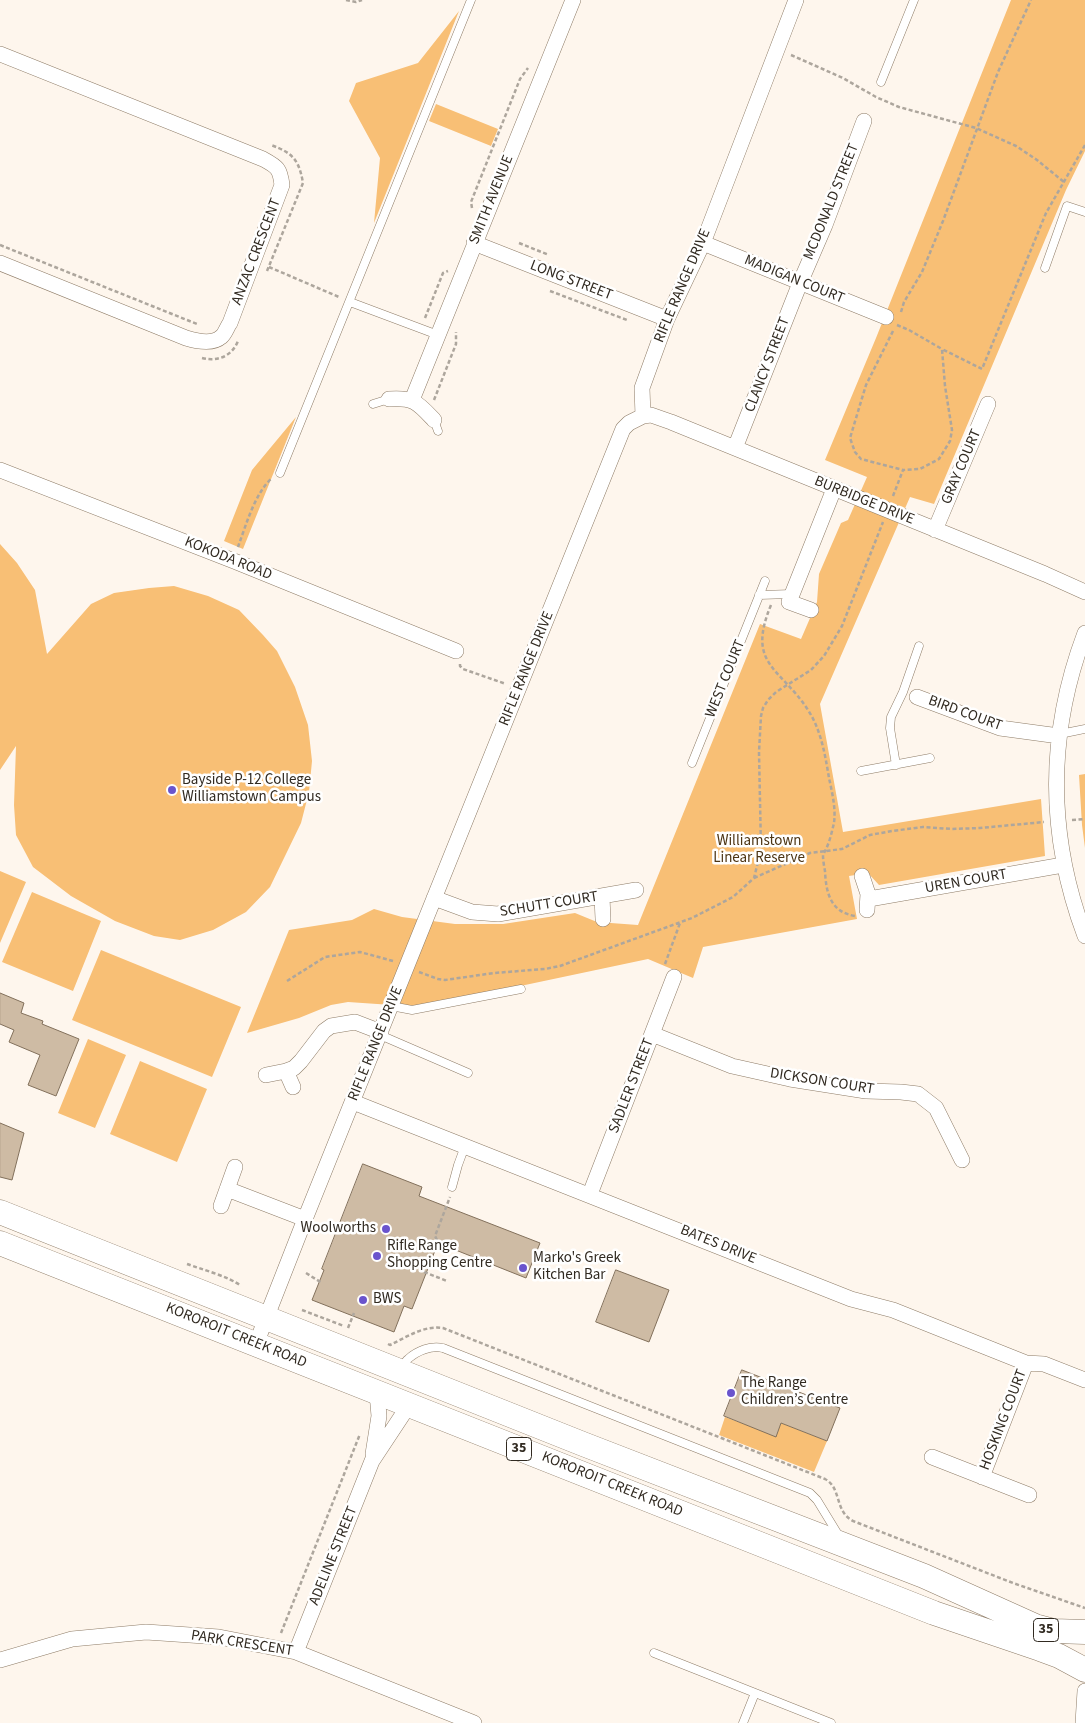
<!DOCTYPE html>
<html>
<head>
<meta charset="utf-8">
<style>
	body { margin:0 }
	canvas { display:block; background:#fef6ed }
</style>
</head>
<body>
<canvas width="1085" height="1723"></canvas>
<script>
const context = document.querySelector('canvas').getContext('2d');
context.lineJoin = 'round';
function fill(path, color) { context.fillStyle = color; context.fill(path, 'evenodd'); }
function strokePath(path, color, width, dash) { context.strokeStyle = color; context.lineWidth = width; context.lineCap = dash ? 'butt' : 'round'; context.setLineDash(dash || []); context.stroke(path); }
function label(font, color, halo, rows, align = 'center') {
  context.font = font + ' "Source Sans 3",sans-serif'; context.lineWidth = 5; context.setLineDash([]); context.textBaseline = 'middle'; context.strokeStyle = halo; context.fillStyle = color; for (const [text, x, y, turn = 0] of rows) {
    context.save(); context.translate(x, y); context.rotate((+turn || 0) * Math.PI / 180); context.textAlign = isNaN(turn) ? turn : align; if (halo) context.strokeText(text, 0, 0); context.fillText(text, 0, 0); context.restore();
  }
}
fill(new Path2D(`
	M1011,0h74v151l-19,39 -132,314 -24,-7 -90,207 23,128 198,-33 4,57 -166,29 -11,-12 -19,3 8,43 -154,28 -10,31 -45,-19 -227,48 -73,-5 -17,3 -32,13 -52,15 42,-103 63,-10 22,-11 28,8 53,7h48l72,-11 22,9 41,3 122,-301 41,15 16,-37 2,-28 22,-51 7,-3 19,-43 -42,-17 51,-122z
	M459,11l-85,212 6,-65 -31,-57 7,-18 62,-20z
	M436,104l62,25 -7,17 -62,-25z
	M296,417l-53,132 -19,-8 28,-71z
	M0,544l17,19 18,27 12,64 44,-50 23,-11 35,-5 25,-2 34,10 31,14 24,25 14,16 18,36 13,38 4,36 -3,31 -8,31 -31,64 -24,25 -33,18 -33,10 -26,-4 -39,-15 -44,-25 -38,-29 -17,-32 -2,-30 2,-59 -16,24z
	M1085,774v74l-3,-23 -3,-50z
	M0,871l26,11 -26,61z
	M32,892l69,29 -28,70 -71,-29z
	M101,950l140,57 -29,70 -140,-57z
	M88,1039l38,16 -31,73 -37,-15z
	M140,1061l67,28 -30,73 -67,-28z
	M725,1417l51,19 5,-13 46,18 -13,31 -95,-37z`), '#f8bf75');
const building = new Path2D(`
	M0,993l24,10 -3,10 22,8 -1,3 37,15 -23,57 -28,-11 12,-30 -31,-13 5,-12 -14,-6z
	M0,1123l24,10 -12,47 -12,-3z
	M363,1164l59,23 -3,9 121,47 -14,35 -88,-35 -26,66 -8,-3 -10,26 -82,-32 12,-30 -2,-1z
	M616,1270l53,20 -20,52 -53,-20z
	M742,1370l98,38 -13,33 -46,-18 -5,14 -52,-21z`);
fill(building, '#cebba4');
strokePath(building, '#82705b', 1);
const lane = new Path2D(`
	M881,82l33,-82
	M1045,268l22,-62 18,6
	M350,302l88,33
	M373,404l16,-5
	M434,420l4,11
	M280,473l191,-473
	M759,595l33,-1
	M1060,734l25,-5
	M692,763l73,-182
	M896,765l-6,-37 1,-11 12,-25 16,-46
	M861,771l69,-13
	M391,1006l21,4 109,-21
	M380,1035l88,38
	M452,1187l6,-22 7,-19
	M401,1370c2,-4 4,-9 7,-11 9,-8 23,-14 35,-11l367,145 7,7 22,36
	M654,1653l177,70
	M743,1723l12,-30`);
const street = new Path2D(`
	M0,54l263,105c15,8 17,10 19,26l-52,138c-3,4 -5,11 -9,14 -9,8 -25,4 -35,1l-186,-75
	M474,243l193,76
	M703,243l183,74
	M389,399c25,-2 29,4 45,21
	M412,400l161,-400
	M643,416l8,-1 20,7 374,152 40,18
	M735,448l65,-165 25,-58 39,-104
	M0,470l234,91 222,90
	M935,530l53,-126
	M811,610l-22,-8 45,-113
	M1085,633c-38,101 -38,202 0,303
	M917,697l83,31 59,8
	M862,876l6,18 -1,16
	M602,897l1,22
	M434,898l38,14 26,2 138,-24
	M869,899l194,-34
	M652,1034l80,32 58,13 76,12 35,1 17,2 18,14 26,52
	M286,1071l7,16
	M266,1075l20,-4 8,-3 7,-7 23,-30 7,-5 24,-4 26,10
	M353,1102l498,197 42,11 133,53 18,1 41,16
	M227,1189l78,30
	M590,1194l84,-217
	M221,1206l14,-39
	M256,1344l49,-125 318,-790 6,-6 14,-7 -1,-28 25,-69 36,-76 93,-243
	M373,1454l6,-38 -2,-23
	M932,1457l97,38
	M982,1477l44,-114
	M296,1652l76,-191 37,-56
	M0,1660l72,-21 74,-7 73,5 77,15 178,71
	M1083,1723l2,-32`);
const primary = new Path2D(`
	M0,1212l583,232 341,132 111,50 19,5 31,1
	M0,1243l934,370 106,36 19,7 26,14`);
strokePath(lane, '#8e7c67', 9);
strokePath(street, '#8e7c67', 16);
strokePath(primary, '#8e7c67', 25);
strokePath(new Path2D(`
	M346,0l10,2 6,-2
	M791,55l52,23 33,19 23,10 77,21 40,18 21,14 27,22
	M472,208l-1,-6 49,-123 8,-11
	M519,243l30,12
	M0,245l197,79
	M269,267l70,30
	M267,271l36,-88c-4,-23 -10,-30 -32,-38
	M550,291l77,29
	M901,312l3,-10 18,-30 21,-51 55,-149 33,-72
	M425,318l18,-45 5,-2
	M897,325l12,5 33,19
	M893,331l-27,54 -16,53 5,14 6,7 42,11
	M202,358c16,4 30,-2 36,-17
	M434,400l22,-56v-12
	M893,496l10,-26 17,-1 19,-10 11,-18 2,-11 -7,-44 -3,-37 40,20 64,-156 39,-68
	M238,547c8,-22 17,-54 34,-69
	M771,605c-25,60 9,62 37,105 13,20 17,44 21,68 3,14 7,30 5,45 -2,8 -4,18 -8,26 -1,3 -2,3 -3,6 0,5 1,11 2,16 1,21 5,41 30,45
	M460,664v2l3,3 43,15
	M1072,820l13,-1
	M754,878l56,-25 32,-4 28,-14 22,-4 31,-4 29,2 28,-1 64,-6
	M665,964l15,-41
	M419,972l19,7 7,1 49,-7 51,-4 15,-3 132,-48 41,-21 21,-19 7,-28 -2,-98 2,-36 2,-8 5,-8 8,-8 35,-22 13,-14 18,-30 41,-104
	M287,981l38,-24 35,-5 33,9
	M437,1240l-2,-4 15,-39
	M187,1264c14,5 43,13 54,22
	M424,1272l23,9
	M306,1273l16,10
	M302,1310l42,16
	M348,1328l6,-15
	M388,1344l2,1c17,-8 34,-20 53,-17l382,151c17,9 9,32 28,42l160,62 72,25
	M281,1633l79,-199`), '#ada69d', 2.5, [4, 2.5]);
strokePath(lane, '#fff', 8);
strokePath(street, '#fff', 15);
strokePath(primary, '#fff', 24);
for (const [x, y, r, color] of [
	[172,790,5,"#6a54cd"],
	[386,1229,5,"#6a54cd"],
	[377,1256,5,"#6a54cd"],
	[523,1268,5,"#6a54cd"],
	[363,1300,5,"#6a54cd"],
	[731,1393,5,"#6a54cd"]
]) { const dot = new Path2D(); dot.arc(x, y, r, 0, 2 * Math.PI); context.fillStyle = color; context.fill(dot); strokePath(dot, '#fff', 2); }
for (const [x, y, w] of [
	[519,1449,25],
	[1046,1630,25]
]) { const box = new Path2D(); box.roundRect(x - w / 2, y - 11.5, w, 23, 4); context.fillStyle = '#fff'; context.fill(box); strokePath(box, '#312a21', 1); }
label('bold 14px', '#312a21', null, [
	["35",519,1449],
	["35",1046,1630]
]);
label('15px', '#312a21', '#fff', [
	["SMITH AVENUE",492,200,-68],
	["MCDONALD STREET",832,202,-68],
	["ANZAC CRESCENT",257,252,-69],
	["MADIGAN COURT",794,280,22],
	["LONG STREET",571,281,21],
	["RIFLE RANGE DRIVE",683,286,-67],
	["CLANCY STREET",768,365,-69],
	["GRAY COURT",962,467,-67],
	["BURBIDGE DRIVE",864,501,22],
	["KOKODA ROAD",228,559,22],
	["RIFLE RANGE DRIVE",527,669,-68],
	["WEST COURT",726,679,-68],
	["BIRD COURT",965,714,20],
	["UREN COURT",966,882,-10],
	["SCHUTT COURT",549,905,-9],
	["RIFLE RANGE DRIVE",376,1044,-68],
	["DICKSON COURT",822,1082,9],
	["SADLER STREET",632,1086,-69],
	["BATES DRIVE",718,1245,22],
	["KOROROIT CREEK ROAD",236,1336,22],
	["HOSKING COURT",1004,1420,-69],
	["KOROROIT CREEK ROAD",612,1485,22],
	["ADELINE STREET",334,1556,-68],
	["PARK CRESCENT",242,1644,9]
]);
label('15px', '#312a21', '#fff', [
	["Bayside P-12 College",182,781],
	["Williamstown Campus",182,798],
	["Woolworths",376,1229,"right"],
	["Rifle Range",387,1247],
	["Shopping Centre",387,1264],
	["Marko's Greek",533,1259],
	["Kitchen Bar",533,1276],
	["BWS",373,1300],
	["The Range",741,1384],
	["Children’s Centre",741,1401]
], 'left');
label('15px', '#4d3514', '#fff', [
	["Williamstown",759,842],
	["Linear Reserve",759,859]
]);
</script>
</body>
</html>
